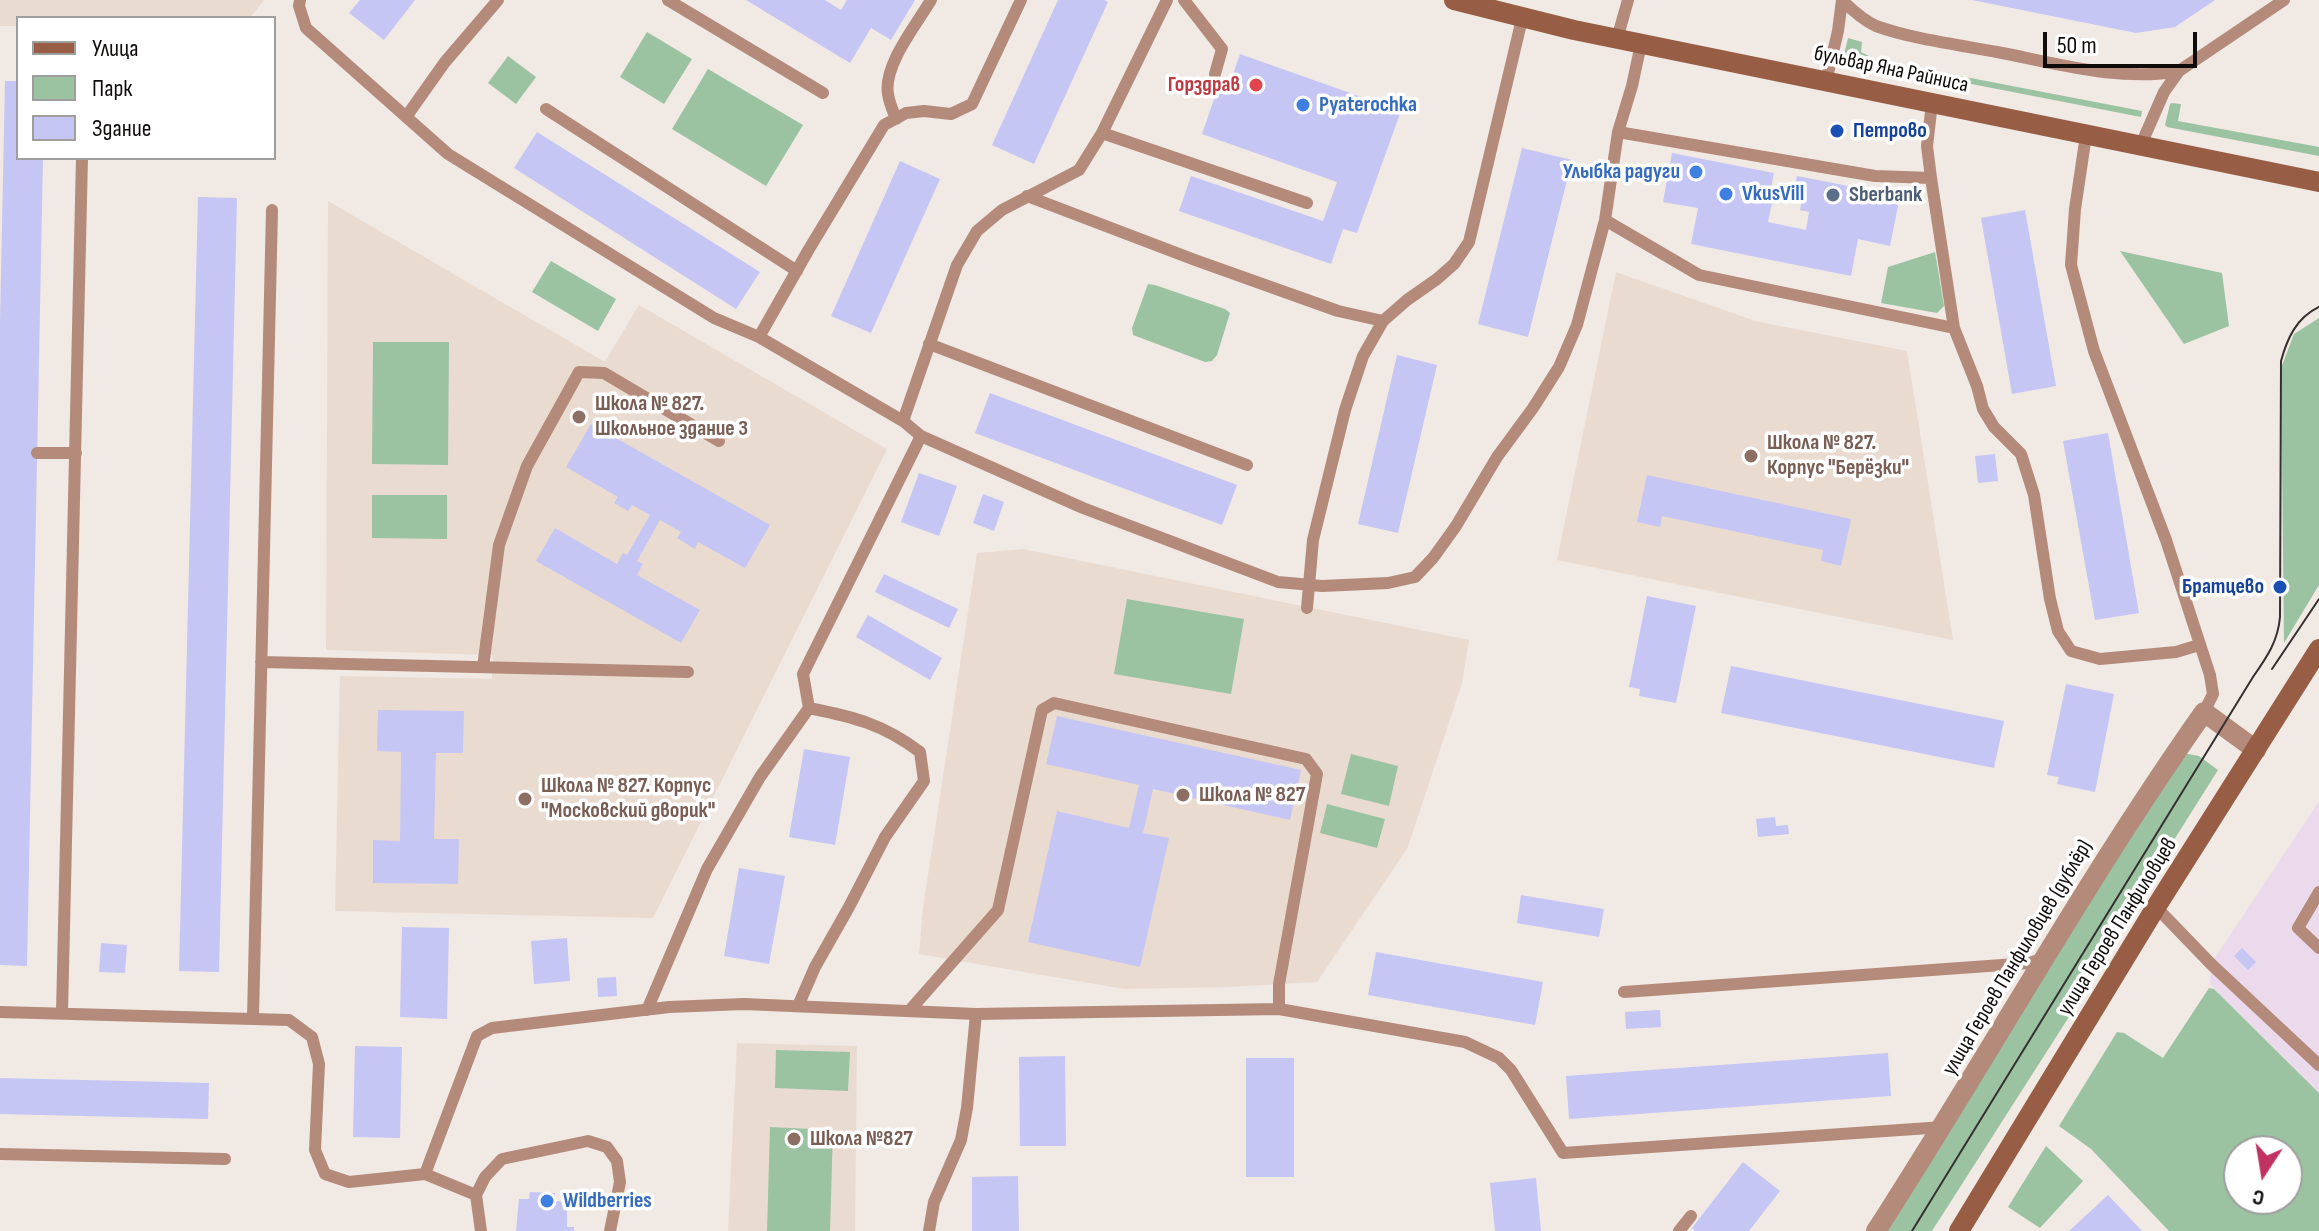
<!DOCTYPE html>
<html>
<head>
<meta charset="utf-8">
<style>
	body { margin:0 }
	#map { position:relative; width:2319px; height:1231px; overflow:hidden; background:#f1e9e4; font-family:"Sofia Sans Condensed",sans-serif }
	canvas { display:block }
	.legend { position:absolute; left:16px; top:16px; width:260px; height:144px; box-sizing:border-box; background:#fff; border:2px solid #9f9e9d; margin:0; padding:10px 14px; list-style:none; font-size:24px; color:#0f0c0b }
	.legend li { display:flex; align-items:center; gap:16px; height:40px }
	.legend b { width:40px; border:2px solid #9f9e9d }
	.north { position:absolute; left:2223px; top:1135px; width:80px; height:80px; box-sizing:border-box; background:#fff; border:2px solid #9f9e9d; border-radius:50%; rotate:192deg; font-size:22px; font-weight:700; line-height:32px; text-align:center; color:#0f0c0b }
	.north::after { content:''; display:block; margin:auto; width:28px; height:36px; background:#c03261; clip-path:polygon(50% 0,100% 100%,50% 72%,0 100%) }
	.scale { position:absolute; left:2043px; top:32px; width:154px; height:36px; box-sizing:border-box; border:4px solid #0f0c0b; border-top:0; padding-left:10px; font-size:24px; line-height:28px; white-space:nowrap; color:#0f0c0b; -webkit-text-stroke:6px #fff; paint-order:stroke }
</style>
</head>
<body>
<div id="map">
<canvas width="2319" height="1231"></canvas>
<ul class="legend">
<li><b style="height:10px;background:#975d45"></b>Улица</li>
<li><b style="height:22px;background:#9bc3a2"></b>Парк</li>
<li><b style="height:22px;background:#c5c6f4"></b>Здание</li>
</ul>
<div class="north">С</div>
<div class="scale">50 m</div>
</div>
<script>
const context = document.querySelector('canvas').getContext('2d');
context.lineJoin = 'round';
function fill(path, color) { context.fillStyle = color; context.fill(path, 'evenodd'); }
function strokePath(path, color, width, dash) { context.strokeStyle = color; context.lineWidth = width; context.lineCap = dash ? 'butt' : 'round'; context.setLineDash(dash || []); context.stroke(path); }
function label(font, color, halo, rows, align = 'center') {
  context.font = font + ' "Sofia Sans Condensed",sans-serif'; context.lineWidth = 7; context.setLineDash([]); context.textBaseline = 'middle'; context.strokeStyle = halo; context.fillStyle = color; for (const [text, x, y, turn = 0] of rows) {
    context.save(); context.translate(x, y); context.rotate((+turn || 0) * Math.PI / 180); context.textAlign = isNaN(turn) ? turn : align; if (halo) context.strokeText(text, 0, 0); context.fillText(text, 0, 0); context.restore();
  }
}
fill(new Path2D(`
	M0,0h264l-14,18h-232v8h-18z
	M328,201l277,161 34,-57 248,144 -234,469 -318,-7 5,-235 152,3 1,-24 -167,-5z
	M1616,272l139,49 152,30 46,289 -396,-80z
	M1023,549l446,91 -7,43 -54,164 -91,135 -87,5 -106,2 -205,-35 4,-46 54,-355z
	M737,1043l120,3 -2,185h-127z`), '#eadbd1');
fill(new Path2D(`
	M2319,801v292l-109,-109 1,-20z`), '#ebdaec');
fill(new Path2D(`
	M647,32l45,27 -28,45 -44,-27z
	M1848,38l14,4 -1,10 16,8 265,51 -1,6 -298,-58z
	M508,56l28,21 -20,27 -28,-21z
	M708,69l95,56 -37,61 -94,-57z
	M2172,103l9,1 -3,17 141,26v9l-152,-29 -2,-2 5,-21z
	M2120,251l102,22 7,53 -45,18z
	M1935,252l9,54 -7,7 -56,-10 7,-36z
	M551,261l65,38 -18,32 -66,-39z
	M1148,284l7,1 70,24 5,4 -13,42 -5,6 -7,1 -72,-27 -1,-7z
	M2319,318v267l-35,58 -3,-275 13,-34z
	M373,342h76l-1,123 -76,-1z
	M372,495h75v44l-75,-1z
	M1127,599l117,20 -13,75 -117,-20z
	M2183,753l16,3 19,14 -44,70 -107,180 -135,211h-51z
	M1351,754l47,12 -9,40 -48,-12z
	M1327,804l58,15 -8,29 -57,-15z
	M2209,988l5,1 105,104v138h-150l-78,-82 -32,-23 58,-94 7,1 39,25zM2239,1151h48v48h-48z
	M776,1050l74,2 -2,39 -73,-3z
	M770,1127l63,3 -3,101h-63z
	M2046,1146l37,35 -43,47 -32,-21z`), '#9bc3a2');
fill(new Path2D(`
	M360,0h55l-31,40 -35,-27z
	M746,0h79l16,10 6,-10h68l-24,40 -20,-12 -21,35z
	M1058,0h46l4,2 -74,162 -42,-19z
	M1972,0h243l-40,27 -39,6z
	M1240,54l161,57 -44,122 -14,-4 -12,35 -152,-53 12,-35 132,45 14,-39 -135,-48 19,-55 9,4z
	M5,81h13v77h25l-16,808 -27,-1v-644z
	M537,132l223,140 -24,37 -222,-141z
	M1522,148l50,12 -44,177 -50,-13z
	M1672,153l102,20 -4,20 -4,-1 -2,9 8,2 -4,19 38,8 3,-18 -9,-2 2,-13 -9,-2 4,-19 103,20 -10,50 -32,-7 -7,37 -160,-32 7,-36 -35,-6z
	M900,161l40,18 -69,154 -40,-17z
	M198,197l39,1 -18,774 -40,-1z
	M2025,210l31,176 -44,8 -31,-176z
	M1397,355l40,10 -39,168 -40,-9z
	M990,393l247,92 -15,40 -247,-92z
	M591,424l179,101 -25,43 -47,-26 -3,7 -18,-11 4,-6 -21,-12 -23,41 6,3 -6,11 63,35 -19,33 -145,-82 19,-33 62,36 6,-11 4,2 23,-40 -18,-10 -4,6 -14,-8 4,-6 -52,-30z
	M2108,433l31,180 -44,7 -32,-179z
	M1995,454l3,27 -20,2 -3,-27z
	M919,473l38,13 -18,50 -38,-14z
	M1647,475l204,44 -10,47 -20,-5 2,-11 -161,-34 -2,11 -23,-5z
	M983,494l21,8 -10,29 -21,-8z
	M884,574l74,35 -9,19 -74,-36z
	M1647,596l49,10 -20,97 -37,-7 1,-7 -11,-2z
	M868,615l74,43 -12,22 -74,-43z
	M1731,666l273,55 -10,47 -273,-55z
	M2066,684l48,10 -19,98 -38,-8 2,-7 -12,-2z
	M378,710l86,1 -1,42h-27l-2,86h25l-1,45 -85,-1v-43l27,1 1,-89 -24,-1z
	M1057,716l244,54 -11,50 -137,-31 -10,44 26,5 -29,129 -112,-25 29,-131 72,17 10,-43 -93,-21z
	M804,749l46,8 -15,88 -46,-8z
	M1775,817l1,9 12,-1 1,9 -31,3 -2,-18z
	M739,868l46,8 -16,88 -45,-8z
	M1521,895l83,14 -5,28 -82,-14z
	M402,927l47,1 -2,91 -47,-2z
	M567,938l3,43 -36,3 -3,-43z
	M101,943l26,2 -2,28 -26,-1z
	M2242,948l14,14 -8,8 -14,-14z
	M1376,952l167,30 -8,43 -167,-30z
	M616,977l1,19 -19,1 -1,-19z
	M1660,1010l1,17 -35,2 -1,-17z
	M355,1046l47,1 -2,91 -47,-1z
	M1888,1053l3,43 -322,23 -3,-43z
	M1065,1056l1,90h-46l-1,-89z
	M1246,1058h48v119h-48z
	M0,1078l209,5 -1,36 -208,-5z
	M1743,1162l37,29 -31,40h-54l-3,-3z
	M1018,1176l1,55h-47v-54z
	M1536,1178l5,53h-46l-5,-48z
	M530,1192l25,1v8l12,1v25h7v4h-58l3,-32h10z
	M2108,1195l34,36h-73z`), '#c5c6f4');
strokePath(new Path2D(`
	M300,0l-1,6 7,22 142,126 266,164 45,19 144,84 18,15 162,72 195,74 44,4 66,-3 27,-6 18,-19 23,-32 41,-69 36,-49 26,-41 18,-42 28,-105 13,-88 14,-46 9,-42
	M668,0l155,93
	M1184,0l38,49 -7,25
	M1842,0c10,10 21,20 34,26 36,13 83,19 121,26 59,11 123,30 182,19
	M1617,39l11,-39
	M1826,82l12,-51 4,-31
	M546,109l251,162
	M406,117l39,-55 53,-62
	M896,119c-3,-8 -7,-17 -8,-25 -5,-29 29,-70 43,-94
	M1618,132l257,44 56,2 -4,-32 5,-43
	M1102,133l205,70
	M2086,135l-11,74 -4,56 23,86 72,189 44,135 3,19 -9,18
	M2140,147l24,-55 15,-21 105,-71
	M1931,178l23,150
	M1027,196l168,64 143,51 45,10
	M1605,220l94,55 255,53 23,58 6,23 11,18 27,27 13,41 16,104 8,32 13,20 29,8 76,-7 23,-7
	M759,337l50,-88 75,-124 22,-12 18,-2 27,3 21,-10 49,-104
	M929,344l318,121
	M903,421l54,-156 20,-34 25,-21 77,-40 23,-37 65,-133
	M37,453h39
	M1307,608l6,-68 32,-130 18,-54 20,-35 24,-21 30,-21 17,-15 15,-22 53,-223
	M261,662l427,10
	M483,667l16,-122 28,-79 52,-94 25,1 115,68
	M2319,892l-21,36 21,20
	M2156,907l55,57 108,101
	M1624,992l406,-29 14,-5
	M798,1006l17,-39 34,-60 36,-70 39,-56 -4,-29c-37,-28 -66,-35 -111,-44
	M647,1010l60,-141 53,-92 49,-69 -6,-34 118,-238
	M910,1010l88,-100 44,-200 12,-7 252,56 11,15 -38,210v25
	M0,1012l289,8 23,17 7,27 -4,86 10,24 24,8 76,-8 52,-138 15,-8 177,-21 75,-3 232,10 303,-5 186,33 34,16 12,12 52,83 381,-26
	M62,1013l20,-855
	M253,1018l19,-808
	M0,1154l225,5
	M425,1174l51,21
	M481,1231l-5,-36 9,-18 17,-18 86,-18 19,6 10,14 3,21 -10,49
	M929,1231l5,-29 27,-62 6,-32 9,-94
	M1679,1231l12,-15`), '#b48b7b', 12);
strokePath(new Path2D(`
	M1876,1231c111,-172 210,-352 328,-519l52,38`), '#b48b7b', 20);
strokePath(new Path2D(`
	M1454,0l120,30 745,152
	M1959,1231l197,-324 163,-258`), '#975d45', 20);
strokePath(new Path2D(`
	M2272,669l47,-70
	M1912,1231l341,-554c14,-20 25,-36 27,-60l1,-256c6,-22 15,-43 38,-54`), '#34302f', 2);
for (const [x, y, r, color] of [
	[1256,85,8,"#e0444e"],
	[1303,105,8,"#3f7fe0"],
	[1837,131,8,"#1a4fb4"],
	[1696,172,8,"#3f7fe0"],
	[1726,194,8,"#3f7fe0"],
	[1833,195,8,"#5c6f8a"],
	[579,417,8,"#8d6e63"],
	[1751,456,8,"#8d6e63"],
	[2280,587,8,"#1a4fb4"],
	[1183,795,8,"#8d6e63"],
	[525,799,8,"#8d6e63"],
	[794,1139,8,"#8d6e63"],
	[547,1201,8,"#3f7fe0"]
]) { const dot = new Path2D(); dot.arc(x, y, r, 0, 2 * Math.PI); context.fillStyle = color; context.fill(dot); strokePath(dot, '#fff', 3); }
label('22px', '#0f0c0b', '#fff', [
	["бульвар Яна Райниса",1891,70,12],
	["улица Героев Панфиловцев",2118,927,-58],
	["улица Героев Панфиловцев (дублёр)",2018,958,-59]
]);
label('bold 22px', '#be3a42', '#fff', [
	["Горздрав",1240,85]
], 'right');
label('bold 22px', '#366cbe', '#fff', [
	["Pyaterochka",1319,105],
	["Улыбка радуги",1680,172,"right"],
	["VkusVill",1742,194],
	["Wildberries",563,1201]
], 'left');
label('bold 22px', '#164399', '#fff', [
	["Петрово",1853,131],
	["Братцево",2264,587,"right"]
], 'left');
label('bold 22px', '#4e5e75', '#fff', [
	["Sberbank",1849,195]
], 'left');
label('bold 22px', '#785e54', '#fff', [
	["Школа № 827.",595,404],
	["Школьное здание 3",595,429],
	["Школа № 827.",1767,443],
	["Корпус \"Берёзки\"",1767,468],
	["Школа № 827. Корпус",541,786],
	["\"Московский дворик\"",541,811],
	["Школа № 827",1199,795],
	["Школа №827",810,1139]
], 'left');
</script>
</body>
</html>
